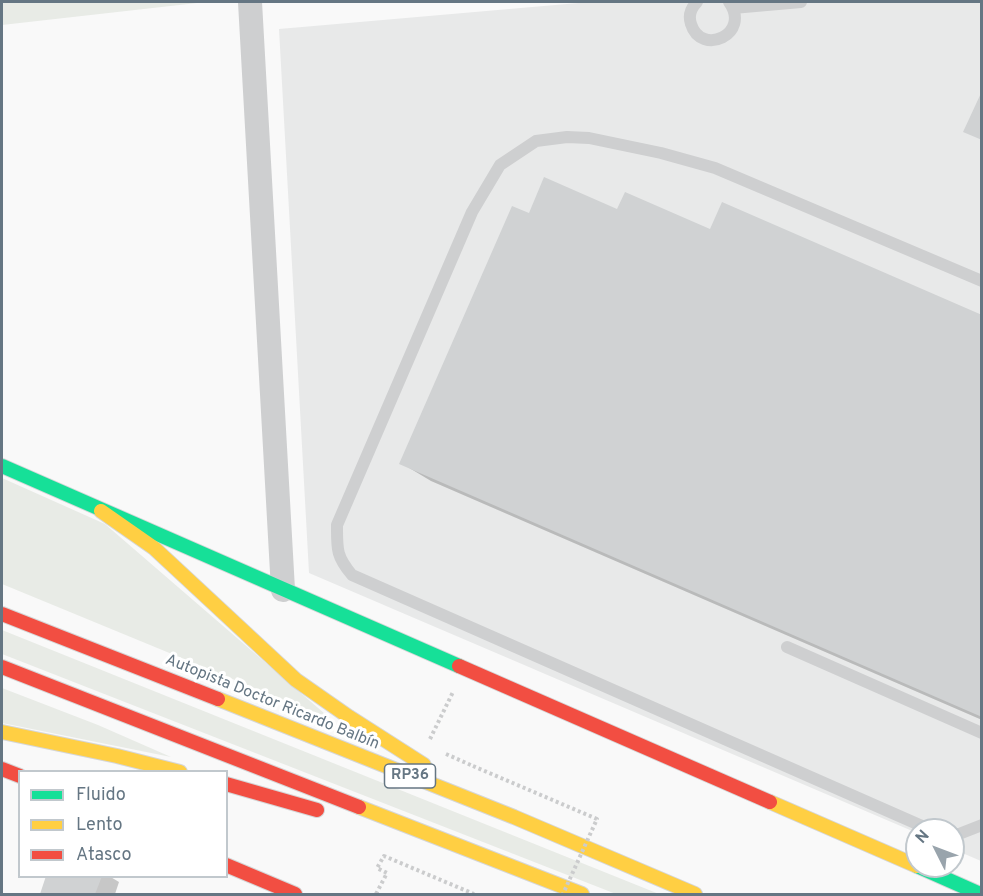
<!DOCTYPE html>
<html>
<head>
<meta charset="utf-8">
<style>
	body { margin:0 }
	#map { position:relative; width:983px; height:896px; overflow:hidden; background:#f9f9f9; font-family:Overpass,sans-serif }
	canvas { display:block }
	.frame { position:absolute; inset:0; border:3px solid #657683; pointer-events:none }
	.legend { position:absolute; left:18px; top:770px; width:210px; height:108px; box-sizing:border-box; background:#fff; border:2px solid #c1c8cd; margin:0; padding:8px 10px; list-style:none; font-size:18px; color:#657683 }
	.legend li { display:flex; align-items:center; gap:12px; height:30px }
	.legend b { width:30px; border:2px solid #c1c8cd }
	.north { position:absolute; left:905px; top:818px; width:60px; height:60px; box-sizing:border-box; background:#fff; border:2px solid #c1c8cd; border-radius:50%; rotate:312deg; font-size:16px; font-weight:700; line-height:24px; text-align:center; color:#657683 }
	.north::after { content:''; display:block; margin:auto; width:21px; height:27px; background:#99a4ac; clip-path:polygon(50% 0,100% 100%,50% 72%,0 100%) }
</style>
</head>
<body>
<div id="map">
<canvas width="983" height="896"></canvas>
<div class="frame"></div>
<ul class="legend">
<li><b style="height:8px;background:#16e098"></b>Fluido</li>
<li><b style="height:8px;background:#ffcf43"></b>Lento</li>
<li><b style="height:8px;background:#f24e42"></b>Atasco</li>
</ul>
<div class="north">N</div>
</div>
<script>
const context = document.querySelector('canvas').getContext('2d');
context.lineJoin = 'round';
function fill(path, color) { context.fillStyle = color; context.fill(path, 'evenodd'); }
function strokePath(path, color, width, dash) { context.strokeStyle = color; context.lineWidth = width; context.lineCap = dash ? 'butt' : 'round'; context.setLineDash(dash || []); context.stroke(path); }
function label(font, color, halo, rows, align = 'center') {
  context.font = font + ' Overpass,sans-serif'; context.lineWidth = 6; context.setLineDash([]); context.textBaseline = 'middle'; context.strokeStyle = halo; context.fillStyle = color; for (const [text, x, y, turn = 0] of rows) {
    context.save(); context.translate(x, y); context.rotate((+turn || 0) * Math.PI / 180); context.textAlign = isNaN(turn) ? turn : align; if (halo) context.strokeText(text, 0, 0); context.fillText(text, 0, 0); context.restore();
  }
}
fill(new Path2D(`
	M590,2h391v859l-28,-12v-19h-36v3l-608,-260 -30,-544z`), '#e8e9e9');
fill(new Path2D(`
	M2,2h204l-204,23z
	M2,478l103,46 227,196 -330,-136z
	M2,630l657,264h-43l-614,-240z
	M2,688l96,37 73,32 -169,-34z`), '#e8ebe6');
fill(new Path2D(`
	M618,211l93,20 271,85v404l-551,-239 -30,-18 128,-248z
	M48,876h61l10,6 -4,12h-74z`), '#0003');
fill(new Path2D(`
	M982,91v49l-19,-8z
	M544,177l73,32 8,-17 85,37 12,-27 260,113v402l-583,-253 113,-258 17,7z
	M46,876h56l-7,18h-55z`), '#d0d2d3');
const fast = new Path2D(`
	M2,466l457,200
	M917,866l63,28`);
const slow = new Path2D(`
	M101,511l53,37 142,132 53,37 75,48
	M218,699l296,118 181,77
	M2,732l115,24 63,16
	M770,802l147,64
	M359,807l223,87`);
const jam = new Path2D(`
	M2,614l216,85
	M459,666l311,136
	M2,667l357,140
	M2,769l18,7
	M226,784l91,26
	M226,865l69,29`);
strokePath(fast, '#d5d6d7', 16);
strokePath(slow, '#d5d6d7', 16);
strokePath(jam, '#d5d6d7', 16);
strokePath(new Path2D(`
	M430,739l23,-47
	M446,754l27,12
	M376,894l11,-21 -10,-5 7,-12 90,38`), '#cbcccd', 4, [3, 3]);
strokePath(new Path2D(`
	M697,2c-6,6 -9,13 -6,22 10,33 61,10 38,-22
	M733,8l68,-6
	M787,647l195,86
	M931,830l-579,-255c-16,-19 -15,-26 -15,-50l135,-313 28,-47 36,-24 31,-4 22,1 72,15 54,15 267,113
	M953,834h6l23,-9`), '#cecfd0', 12);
strokePath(new Path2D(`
	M250,2l33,588`), '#cecfd0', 24);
strokePath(fast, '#16e098', 14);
strokePath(slow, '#ffcf43', 14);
strokePath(jam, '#f24e42', 14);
strokePath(new Path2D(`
	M473,766l124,53 -34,75`), '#cbcccd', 4, [3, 3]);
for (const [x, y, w] of [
	[410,776,51]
]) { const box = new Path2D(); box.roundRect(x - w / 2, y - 12, w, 24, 4.5); context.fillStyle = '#fff'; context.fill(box); strokePath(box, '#657683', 1.5); }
label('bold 15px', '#657683', null, [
	["RP36",410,776]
]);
label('16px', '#657683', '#fff', [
	["Autopista Doctor Ricardo Balbín",272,703,22]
]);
</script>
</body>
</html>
